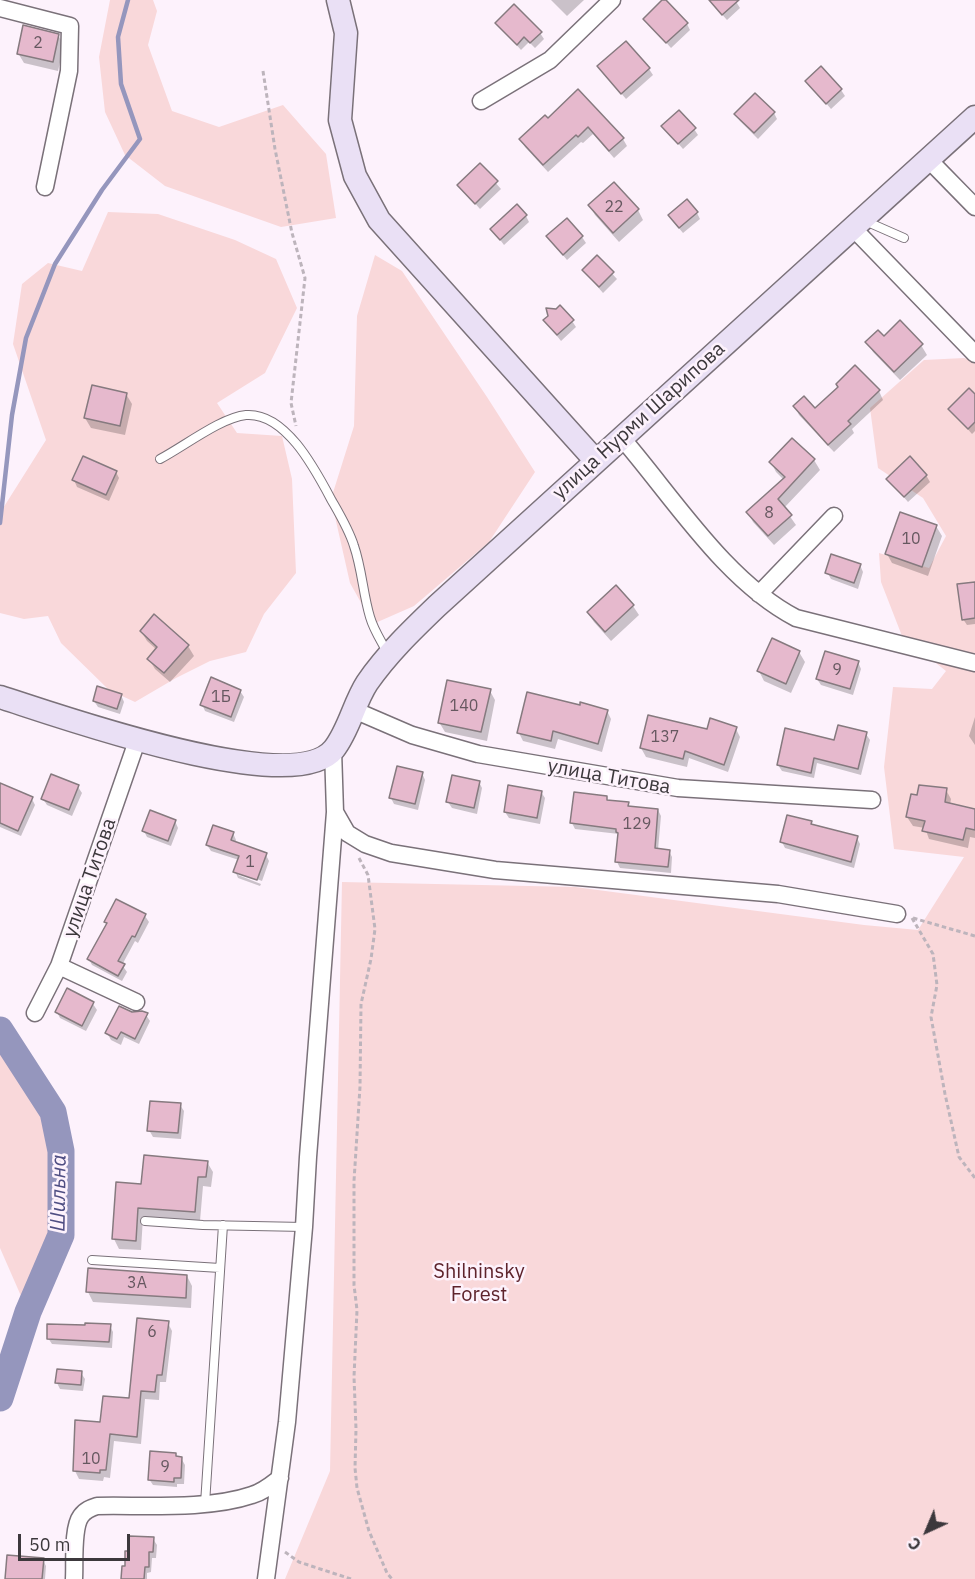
<!DOCTYPE html>
<html>
<head>
<meta charset="utf-8">
<style>
	body { margin:0 }
	#map { position:relative; width:975px; height:1579px; overflow:hidden; background:#fdf2fc; font-family:"IBM Plex Sans",sans-serif }
	canvas { display:block }
	.north { position:absolute; left:897px; top:1501px; width:60px; height:60px; -webkit-text-stroke:4px #fdf2fc; paint-order:stroke; rotate:224deg; font-size:16px; font-weight:700; line-height:24px; text-align:center; color:#3c383c }
	.north::after { content:''; display:block; margin:auto; width:21px; height:27px; background:#3c383c; clip-path:polygon(50% 0,100% 100%,50% 72%,0 100%) }
	.scale { position:absolute; left:18px; top:1534px; width:112px; height:27px; box-sizing:border-box; border:3px solid #3c383c; border-top:0; padding-left:8px; font-size:18px; line-height:21px; white-space:nowrap; color:#3c383c; -webkit-text-stroke:4px #fdf2fc; paint-order:stroke }
</style>
</head>
<body>
<div id="map">
<canvas width="975" height="1579"></canvas>
<div class="north">С</div>
<div class="scale">50 m</div>
</div>
<script>
const context = document.querySelector('canvas').getContext('2d');
context.lineJoin = 'round';
function fill(path, color) { context.fillStyle = color; context.fill(path, 'evenodd'); }
function strokePath(path, color, width, dash) { context.strokeStyle = color; context.lineWidth = width; context.lineCap = dash ? 'butt' : 'round'; context.setLineDash(dash || []); context.stroke(path); }
function label(font, color, halo, rows, align = 'center') {
  context.font = font + ' "IBM Plex Sans",sans-serif'; context.lineWidth = 5; context.setLineDash([]); context.textBaseline = 'middle'; context.strokeStyle = halo; context.fillStyle = color; for (const [text, x, y, turn = 0] of rows) {
    context.save(); context.translate(x, y); context.rotate((+turn || 0) * Math.PI / 180); context.textAlign = isNaN(turn) ? turn : align; if (halo) context.strokeText(text, 0, 0); context.fillText(text, 0, 0); context.restore();
  }
}
fill(new Path2D(`
	M110,0h43l4,11 -9,34 24,66 47,16 64,-22 43,49 10,64 -55,9 -116,-41 -40,-31 -20,-43 -6,-55z
	M108,212l50,2 77,26 41,19 21,49 -32,65 -48,30 20,30 45,3 10,43 4,94 -32,41 -18,38 -36,9 -34,17 -41,24 -26,-12 -48,-47 -13,-27 -24,3 -24,-6v-100l46,-73 -33,-96 9,-60 26,-21 34,8z
	M375,255l27,16 85,126 48,75 -46,70 -75,64 -41,18 -23,-41 -19,-84 23,-73 3,-110z
	M964,358l11,3v1218h-690l45,-108 12,-589 233,5 289,38 54,5 46,-73 -70,-8 -10,-82 9,-80 39,2 14,-18 -44,-35 -21,-54 -2,-29 50,15 17,-32 -23,-38 -45,-30 -8,-60 54,-48z
	M0,1030l53,82 8,39v84l-33,77 -28,-64z`), '#f9d8da');
fill(new Path2D(`
	M551,0h33l-17,16z
	M709,0h26l5,8 -13,12z
	M645,19l42,5 3,6 -19,18z
	M497,23l43,10 4,6 -9,9 -6,-6 -8,8z
	M58,35l6,10 -6,26 -34,-8 -6,-10z
	M599,67l50,2 4,6 -27,24z
	M807,81l34,9 4,6 -14,13z
	M578,91l45,48 4,7 -13,12 -21,-24 -10,9 -2,-1 -33,30 -23,-25 -4,-7 27,-20z
	M774,113l3,6 -19,20 -18,-18 -4,-6z
	M663,126l31,3 4,6 -15,14z
	M480,165l21,24 -21,20 -21,-24z
	M614,184l24,26 5,10 -24,22 -24,-27 -5,-9z
	M697,213l3,6 -17,14 -10,-12z
	M526,216l3,6 -25,23 -12,-16z
	M548,237h34l4,6 -19,17z
	M597,257l20,22 -14,14 -20,-23z
	M556,311l16,10 4,6 -15,14 -16,-20z
	M884,338l37,7 6,10 -27,25 -27,-28 -6,-10z
	M879,391l4,9 -31,29 2,4 -20,19 -35,-37 -4,-9 20,4z
	M126,394l6,10 -7,31 -34,-7 -6,-10z
	M975,396v35l-3,3 -22,-25z
	M792,440l22,20 6,10 -36,38 12,17 -22,20 -21,-23 -5,-10 36,-32 -8,-8 -5,-10z
	M116,472l3,6 -10,23 -32,-14 -3,-7z
	M926,475l4,7 -22,20 -20,-23z
	M936,526l6,10 -14,40 -36,-13 -5,-9z
	M860,565l3,7 -5,17 -27,-10 -4,-7z
	M975,583v41l-8,1 -4,-6z
	M633,606l6,9 -28,26 -17,-19 -6,-9z
	M141,631l47,15 6,10 -24,26 -15,-13 -6,-10 8,-9 -10,-9z
	M799,652l6,10 -14,31 -27,-12 -5,-10z
	M858,662l3,7 -8,26 -32,-10 -4,-6z
	M240,691l4,6 -10,25 -29,-11 -3,-7z
	M490,691l5,9 -8,41 -42,-9 -6,-10z
	M121,695l3,7 -4,12 -22,-7 -4,-6z
	M607,711l4,8 -9,33 -44,-13 -3,10 -32,-8 -4,-8z
	M975,717v28l-6,-9z
	M736,729l4,8 -12,35 -39,-14 -2,9 -41,-10 -5,-9 67,-18z
	M866,734l4,6 -9,35 -44,-12 -3,15 -32,-7 -4,-6 58,-24z
	M422,773l3,7 -7,30 -24,-6 -3,-6z
	M479,782l3,6 -5,26 -25,-6 -4,-6z
	M0,787l32,12 3,6 -14,31 -21,-9z
	M78,787l4,6 -10,23 -25,-11 -4,-6z
	M946,790l5,9 -1,6 25,5v28l-5,-1 -2,11 -39,-9 -4,-11 -12,-2 -6,-9z
	M541,792l4,6 -5,26 -31,-6 -4,-6z
	M606,798l2,3 20,2 3,5 27,2 3,6 -3,34 11,1 3,6 -1,16 -51,-5 -3,-6 2,-28 -44,-5 -3,-6z
	M175,821l3,7 -7,18 -24,-9 -3,-6z
	M811,822l2,4 44,12 3,6 -6,24 -69,-20 -3,-6z
	M233,833l3,7 -1,3 31,12 3,6 -7,20 -24,-9v3l23,9 -1,2 -22,-8 -3,-7 4,-11 -28,-9 -4,-6z
	M145,916l4,6 -11,21 -3,-2 -13,24 5,7 -5,9 -30,-16 -3,-6 19,-34 -2,-3z
	M93,1004l4,6 -11,21 -26,-13 -3,-6z
	M146,1015l4,6 -11,23 -15,-7 -3,8 -10,-5 -4,-7z
	M180,1105l4,6 -3,28 -28,-2 -4,-7z
	M207,1162l6,10 -2,15 -8,-1 -3,35 -57,-4 -2,33 -22,-1 -5,-10 29,-53z
	M187,1276l5,10 -1,22 -98,-6 -5,-10z
	M168,1323l4,8 -6,51h-6l-1,18 -14,-1 -4,45 -27,-3 -4,37 -6,-1 -1,4 -24,-2 -4,-8 27,-47 28,-24z
	M110,1326l3,6 -1,16 -60,-4 -4,-6z
	M81,1373l4,6 -2,12 -23,-2 -3,-6z
	M175,1454l3,4h3l4,7 -1,19h-7v3l-24,-2 -4,-6z
	M153,1539l4,6 -1,13h-4l-1,14 -4,1v6h-24l3,-12z
	M43,1560l3,6 -1,13h-39z`), '#0003');
strokePath(new Path2D(`
	M0,523l12,-108 14,-77 29,-74 47,-74 38,-51 -19,-55 -3,-47 10,-37`), '#9596bd', 4.5);
strokePath(new Path2D(`
	M0,1030l53,82 8,39v84l-33,77 -28,86`), '#9596bd', 27);
const building = new Path2D(`
	M662,0h4l22,23 -22,20 -23,-24z
	M709,0h30l-17,15z
	M514,4l28,28 -12,11 -6,-6 -7,8 -22,-22z
	M23,25l36,9 -6,28 -36,-8z
	M626,41l24,27 -29,26 -24,-28z
	M821,66l21,23 -16,15 -21,-23z
	M578,89l46,49 -15,13 -21,-24 -10,10 -2,-2 -33,30 -24,-26 26,-24 3,3z
	M755,93l20,19 -21,21 -20,-19z
	M679,110l17,18 -18,16 -17,-18z
	M480,163l18,18 -23,23 -18,-19z
	M614,182l25,27 -26,24 -25,-28z
	M687,199l11,13 -19,16 -11,-13z
	M517,204l10,11 -27,25 -10,-11z
	M567,218l16,18 -20,19 -17,-19z
	M597,255l17,17 -15,15 -17,-17z
	M560,305l14,15 -17,15 -14,-15 5,-4 -2,-8 10,1z
	M900,320l23,24 -29,28 -29,-30 13,-12 6,6z
	M855,365l25,25 -32,31 3,3 -23,21 -35,-39 11,-10 11,12 23,-21 -2,-3z
	M92,385l35,8 -7,33 -36,-8z
	M969,388l6,6v28l-7,7 -20,-20z
	M792,438l23,21 -37,40 14,16 -24,21 -22,-24 39,-35 -16,-15z
	M83,456l34,15 -11,24 -34,-15z
	M910,456l17,19 -23,22 -18,-18z
	M900,512l37,13 -15,42 -37,-13z
	M831,554l30,10 -7,19 -29,-10z
	M975,582v36l-13,2 -5,-36z
	M616,585l18,20 -29,27 -18,-20z
	M154,614l35,31 -25,28 -17,-14 10,-12 -17,-16z
	M772,638l28,13 -14,33 -29,-13z
	M825,651l34,10 -9,28 -34,-10z
	M211,677l30,13 -10,27 -31,-12z
	M447,680l44,9 -10,43 -43,-9z
	M97,686l25,8 -5,15 -24,-8z
	M527,692l53,13v-3l28,8 -10,34 -45,-13 -2,10 -34,-8z
	M648,715l59,14 3,-11 27,9 -13,38 -39,-14 -2,8 -43,-11z
	M838,725l29,7 -9,37 -44,-11 -3,15 -34,-8 8,-37 49,12z
	M397,766l26,6 -8,32 -26,-6z
	M51,774l28,11 -10,25 -28,-11z
	M452,775l28,6 -6,27 -28,-6z
	M0,783l33,14 -15,34 -18,-8z
	M508,785l34,6 -5,27 -33,-6z
	M919,785l28,3 -2,14 30,7v21l-9,-2 -3,12 -41,-9 3,-10 -19,-4 5,-23 6,1z
	M574,792l33,4v4l22,2 -1,4 30,3 -3,39 15,2 -2,17 -53,-5 3,-29 -2,-1v-3l-46,-6z
	M150,810l26,10 -8,21 -26,-10z
	M787,815l25,6 -1,3 47,12 -7,26 -71,-20z
	M213,825l21,7 -3,8 36,13 -10,27 -24,-8 6,-16 -33,-11z
	M116,899l30,15 -11,23 -3,-1 -14,25 7,3 -7,12 -31,-17 20,-36 -3,-1z
	M67,988l27,14 -12,24 -27,-14z
	M119,1006l13,6 10,-1 6,2 -13,26 -14,-7 -4,7 -12,-6z
	M150,1101l31,2 -3,30 -31,-2z
	M144,1155l64,6 -2,16h-8l-3,35 -57,-4 -2,33 -24,-2 4,-57 25,2z
	M88,1268l99,7 -1,23 -100,-6z
	M137,1318l32,3 -7,54h-5l-2,17 -14,-1 -4,46 -27,-3 -4,36h-6v3l-27,-2 2,-51 25,2 3,-26 26,2z
	M85,1323l26,1 -2,18 -62,-3v-15l38,1z
	M57,1369l25,2 -1,14 -26,-2z
	M150,1451l26,2v3l6,1 -1,21h-7v4l-26,-2z
	M129,1536l25,1 -1,15h-4v15h-4l-1,12h-23l1,-13h3v-15h4z
	M7,1555l37,3 -2,21h-37z`);
fill(building, '#e6b9cd');
strokePath(building, '#867a7f', 1.5);
const lane = new Path2D(`
	M863,220l41,18
	M160,459c23,-12 62,-42 86,-44 40,-3 70,56 86,86 8,14 17,29 22,45 8,23 9,48 16,71 4,14 12,25 18,37
	M145,1221l58,4 101,2
	M92,1260l128,8
	M205,1504l18,-279`);
const street = new Path2D(`
	M0,8l70,18 -1,45 -24,116
	M481,101l69,-41 62,-60
	M929,160l46,47
	M853,228l122,126
	M621,437c52,60 104,144 175,181l179,45
	M759,594l75,-78
	M354,710l58,25 66,19 200,34 194,12
	M335,812l12,21 18,11 26,9 104,17 283,24 119,20
	M59,966l77,36
	M35,1013l24,-47 78,-225
	M74,1579c1,-16 -2,-51 7,-63 4,-6 10,-8 16,-10 47,-1 111,4 155,-11 11,-3 19,-10 28,-17
	M266,1579l21,-157 17,-195 4,-70 27,-345 -2,-62`);
const secondary = new Path2D(`
	M338,0l8,33 -6,87 15,56 24,44 216,240
	M0,697c57,18 293,103 334,52 15,-19 20,-46 33,-66 20,-29 45,-53 70,-77l538,-489`);
strokePath(lane, '#7a7179', 10);
strokePath(street, '#7a7179', 19);
strokePath(secondary, '#7a7179', 25);
strokePath(new Path2D(`
	M263,71l12,78 17,84 13,45 -14,125 5,23
	M359,858l9,17 7,54 -4,30 -10,45 -1,83 -6,94v104l3,25 -3,67 2,52 -1,39 2,20 12,43 18,42 5,6
	M912,918l21,36 4,31 -6,32 14,77 14,63 16,21
	M913,918l62,18
	M285,1552l14,10 52,17`), '#bdb4bc', 3, [4.5, 3]);
strokePath(lane, '#fff', 8);
strokePath(street, '#fff', 16);
strokePath(secondary, '#eae0f5', 22);
label('16px', '#665860', null, [
	["2",38,43],
	["22",614,207],
	["8",769,513],
	["10",911,539],
	["9",837,670],
	["1Б",221,697],
	["140",464,706],
	["137",665,737],
	["129",637,824],
	["1",250,862],
	["3А",137,1283],
	["6",152,1332],
	["10",91,1459],
	["9",165,1467]
]);
label('20px', '#3c383c', '#fdf2fc', [
	["улица Нурми Шарипова",639,421,-42],
	["улица Титова",609,777,10],
	["улица Титова",90,878,-71]
]);
label('20px', '#5e232c', '#fdf2fc', [
	["Shilninsky",479,1272],
	["Forest",479,1295]
]);
label('italic 21px', '#4f4e83', '#fdf2fc', [
	["Шильна",59,1193,-89]
]);
</script>
</body>
</html>
